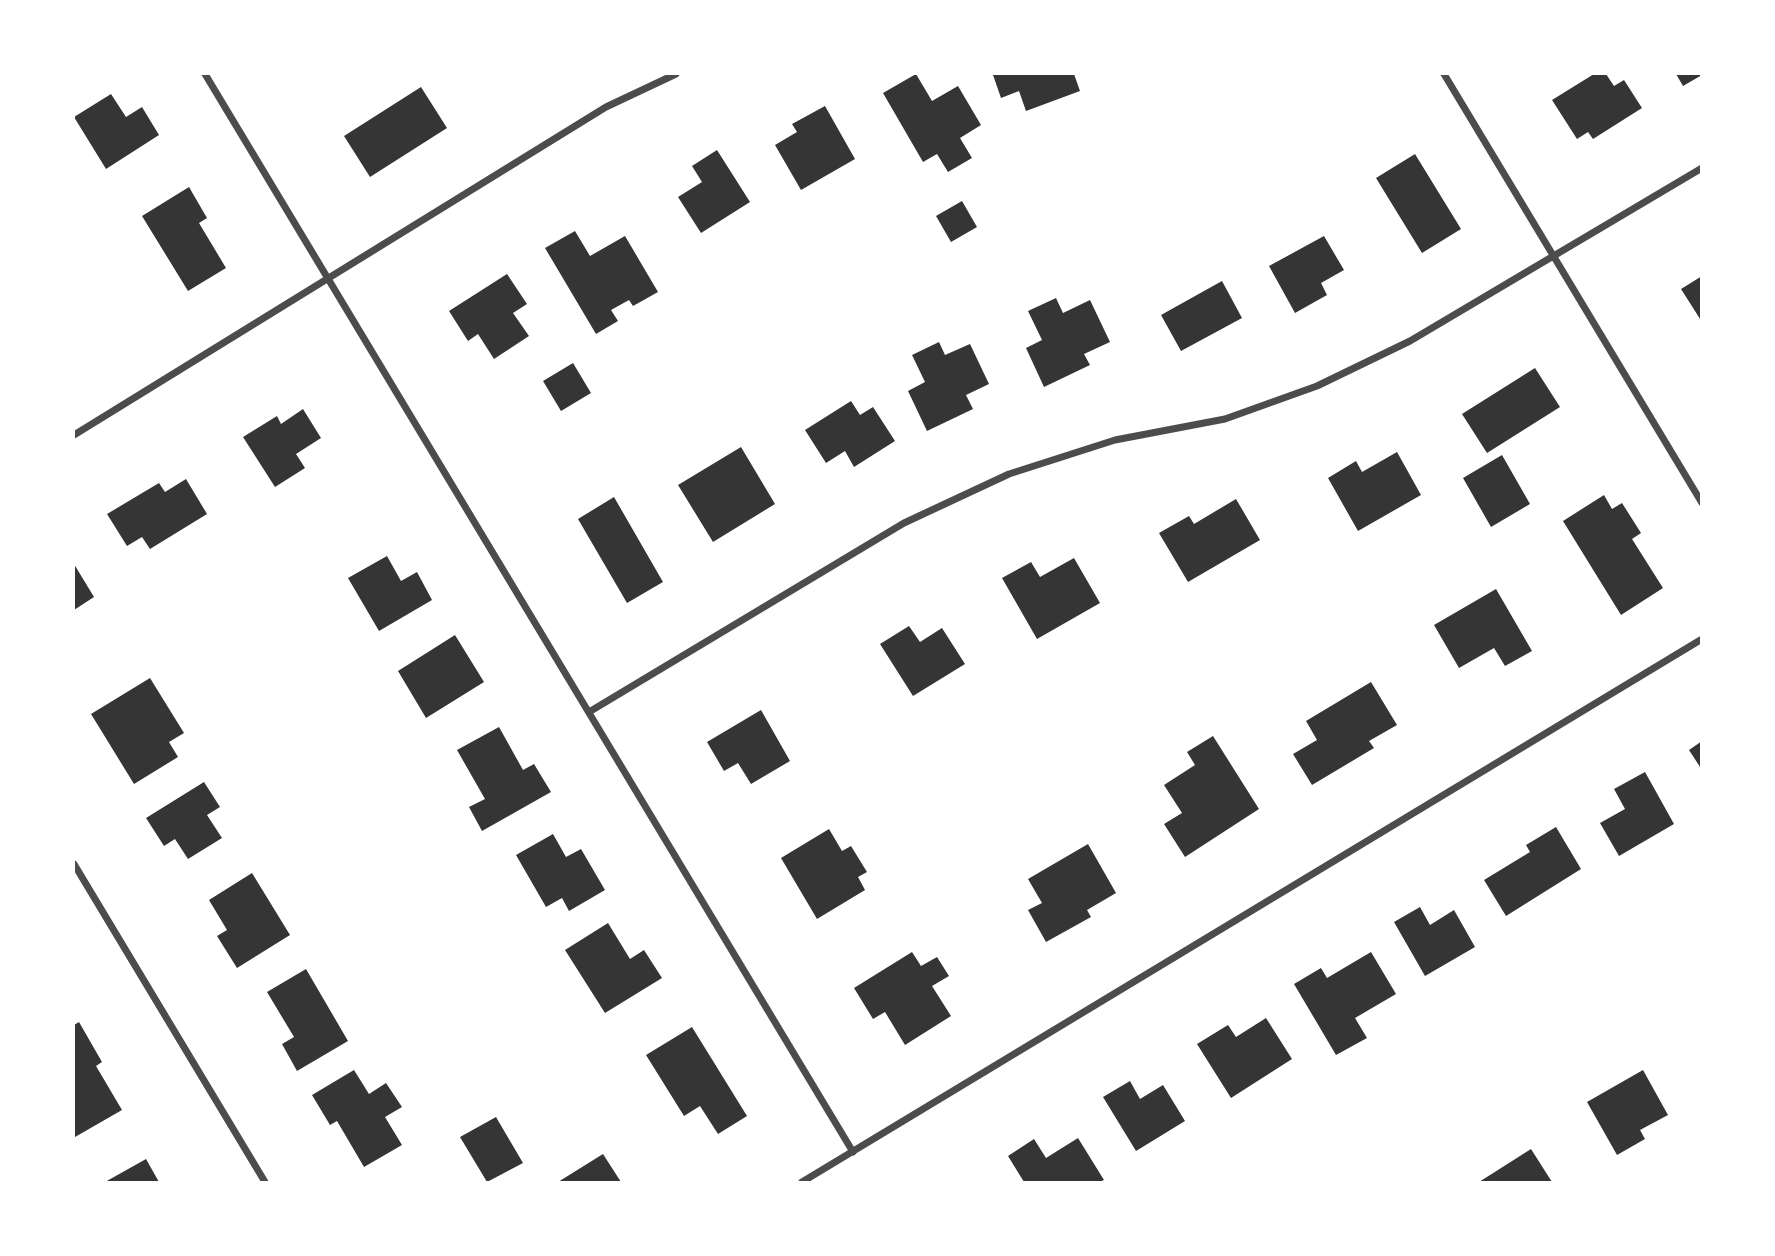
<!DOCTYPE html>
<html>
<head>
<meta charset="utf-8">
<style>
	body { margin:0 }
	#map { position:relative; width:1775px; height:1256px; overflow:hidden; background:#fff; font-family:Overpass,sans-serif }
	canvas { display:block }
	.frame { position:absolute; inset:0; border:75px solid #fff; pointer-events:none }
</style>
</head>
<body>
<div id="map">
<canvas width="1775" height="1256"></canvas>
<div class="frame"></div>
</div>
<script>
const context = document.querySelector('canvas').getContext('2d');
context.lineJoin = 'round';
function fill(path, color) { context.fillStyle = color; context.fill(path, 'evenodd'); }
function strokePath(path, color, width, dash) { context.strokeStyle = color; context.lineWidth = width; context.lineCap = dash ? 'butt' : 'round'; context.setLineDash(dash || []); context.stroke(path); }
fill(new Path2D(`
	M916,74l16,27 26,-15 23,39 -21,13 12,20 -24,14 -11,-18 -14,8 -40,-69z
	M996,74h78l6,17 -54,20 -7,-20 -18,7 -8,-23z
	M1594,74h12l8,12 10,-6 18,28 -49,31 -5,-7 -11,7 -25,-39z
	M1676,74h26v1l-19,11z
	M421,87l26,41 -77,49 -26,-41z
	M111,94l15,23 16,-10 17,28 -53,34 -32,-52z
	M825,106l30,53 -54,31 -26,-45 22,-13 -5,-8z
	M717,150l33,52 -49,31 -23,-36 24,-15 -10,-16z
	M1415,154l46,75 -39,24 -46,-75z
	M189,187l18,31 -8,5 27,45 -38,23 -46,-75z
	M962,201l15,26 -26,15 -15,-26z
	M575,231l15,25 35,-20 33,56 -25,14 -4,-6 -18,10 7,11 -22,13 -51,-86z
	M1324,236l20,34 -23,13 6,12 -32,18 -26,-47z
	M507,274l20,30 -14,9 16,23 -35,23 -16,-25 -10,7 -19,-30z
	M1702,276v46l-21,-33z
	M1222,281l20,37 -61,33 -20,-36z
	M1056,298l7,15 27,-13 20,42 -26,12 6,11 -46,22 -18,-39 16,-8 -14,-29z
	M939,342l6,13 25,-11 19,40 -23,11 7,14 -46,22 -19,-40 17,-9 -13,-27z
	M573,363l18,30 -30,18 -18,-30z
	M1535,368l25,39 -73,46 -25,-39z
	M851,401l9,14 13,-8 22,34 -41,26 -9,-16 -19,12 -21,-33z
	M303,409l18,29 -25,16 9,14 -30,19 -32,-50 34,-21 4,8z
	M741,447l34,57 -62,38 -35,-57z
	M1397,452l24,43 -63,36 -30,-53 28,-17 6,11z
	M1502,455l28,49 -39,23 -28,-49z
	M186,479l21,35 -57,35 -8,-12 -15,9 -20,-32 52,-31 6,9z
	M1604,495l8,14 10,-6 19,30 -9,6 31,49 -42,27 -58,-94z
	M614,497l49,85 -36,21 -49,-84z
	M1236,499l24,41 -72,42 -29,-49 30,-17 5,8z
	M387,556l14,25 16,-9 15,28 -53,31 -31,-53z
	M1074,558l26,45 -63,36 -35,-61 29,-16 9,15z
	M74,564l20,33 -20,13z
	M1496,589l36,62 -27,15 -11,-18 -35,20 -25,-43z
	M909,626l11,16 22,-14 23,36 -52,32 -33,-52z
	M455,635l29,47 -58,36 -28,-47z
	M150,678l34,55 -15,9 9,15 -44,27 -43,-70z
	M1371,682l26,43 -28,16 5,7 -62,37 -19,-31 24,-14 -11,-19z
	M761,710l29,51 -39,23 -13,-21 -14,8 -17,-29z
	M499,727l24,43 11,-6 17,28 -69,39 -13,-24 16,-8 -28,-49z
	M1213,736l46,73 -74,48 -21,-33 18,-11 -18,-28 31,-20 -8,-13z
	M1702,741v29l-13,-20z
	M1645,772l29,52 -55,32 -19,-33 25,-14 -11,-20z
	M204,782l16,25 -13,8 15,23 -34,21 -13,-20 -11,7 -18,-28z
	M1556,827l25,42 -75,47 -22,-36 46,-28 -4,-7z
	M829,829l13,22 9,-5 16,26 -9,5 7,13 -48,29 -36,-61z
	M553,834l13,23 15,-8 24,41 -36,21 -7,-13 -16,9 -30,-52z
	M1088,844l28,49 -29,17 4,7 -45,25 -18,-32 14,-7 -14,-24z
	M252,873l38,62 -53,33 -20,-32 10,-6 -18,-30z
	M1420,907l10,18 24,-15 21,37 -50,29 -31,-54z
	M608,923l22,36 14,-9 18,28 -57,35 -40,-63z
	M912,952l9,14 16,-9 12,19 -17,10 19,30 -46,29 -20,-33 -12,7 -19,-31z
	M1371,952l25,42 -41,24 12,20 -31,17 -42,-71 27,-16 6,10z
	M306,969l42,72 -51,30 -15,-27 12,-7 -27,-45z
	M1266,1018l26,41 -61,39 -34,-54 31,-19 8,12z
	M79,1022l23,40 -6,4 26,44 -47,27 -1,-112z
	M692,1027l55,89 -29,18 -18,-28 -16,10 -38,-61z
	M354,1070l15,24 17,-11 16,24 -17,10 17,28 -38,22 -27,-46 -7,4 -18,-30z
	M1643,1070l25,45 -28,15 5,9 -28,16 -30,-53z
	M1130,1081l10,18 23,-14 22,36 -49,30 -33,-54z
	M496,1117l27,46 -36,19 -27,-45z
	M1078,1138l26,42 -5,2h-75l-16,-26 26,-17 12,19z
	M1531,1149l21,33h-73z
	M603,1154l18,28h-63z
	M146,1159l13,23h-54z`), '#353535');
strokePath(new Path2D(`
	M205,74l648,1078
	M1444,74l258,429
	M74,435l532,-328 70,-33
	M589,712l315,-189 105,-49 106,-34 110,-21 92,-33 93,-45 292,-173
	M74,864l191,318
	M802,1182l900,-543`), '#4c4c4c', 7);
</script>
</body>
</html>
